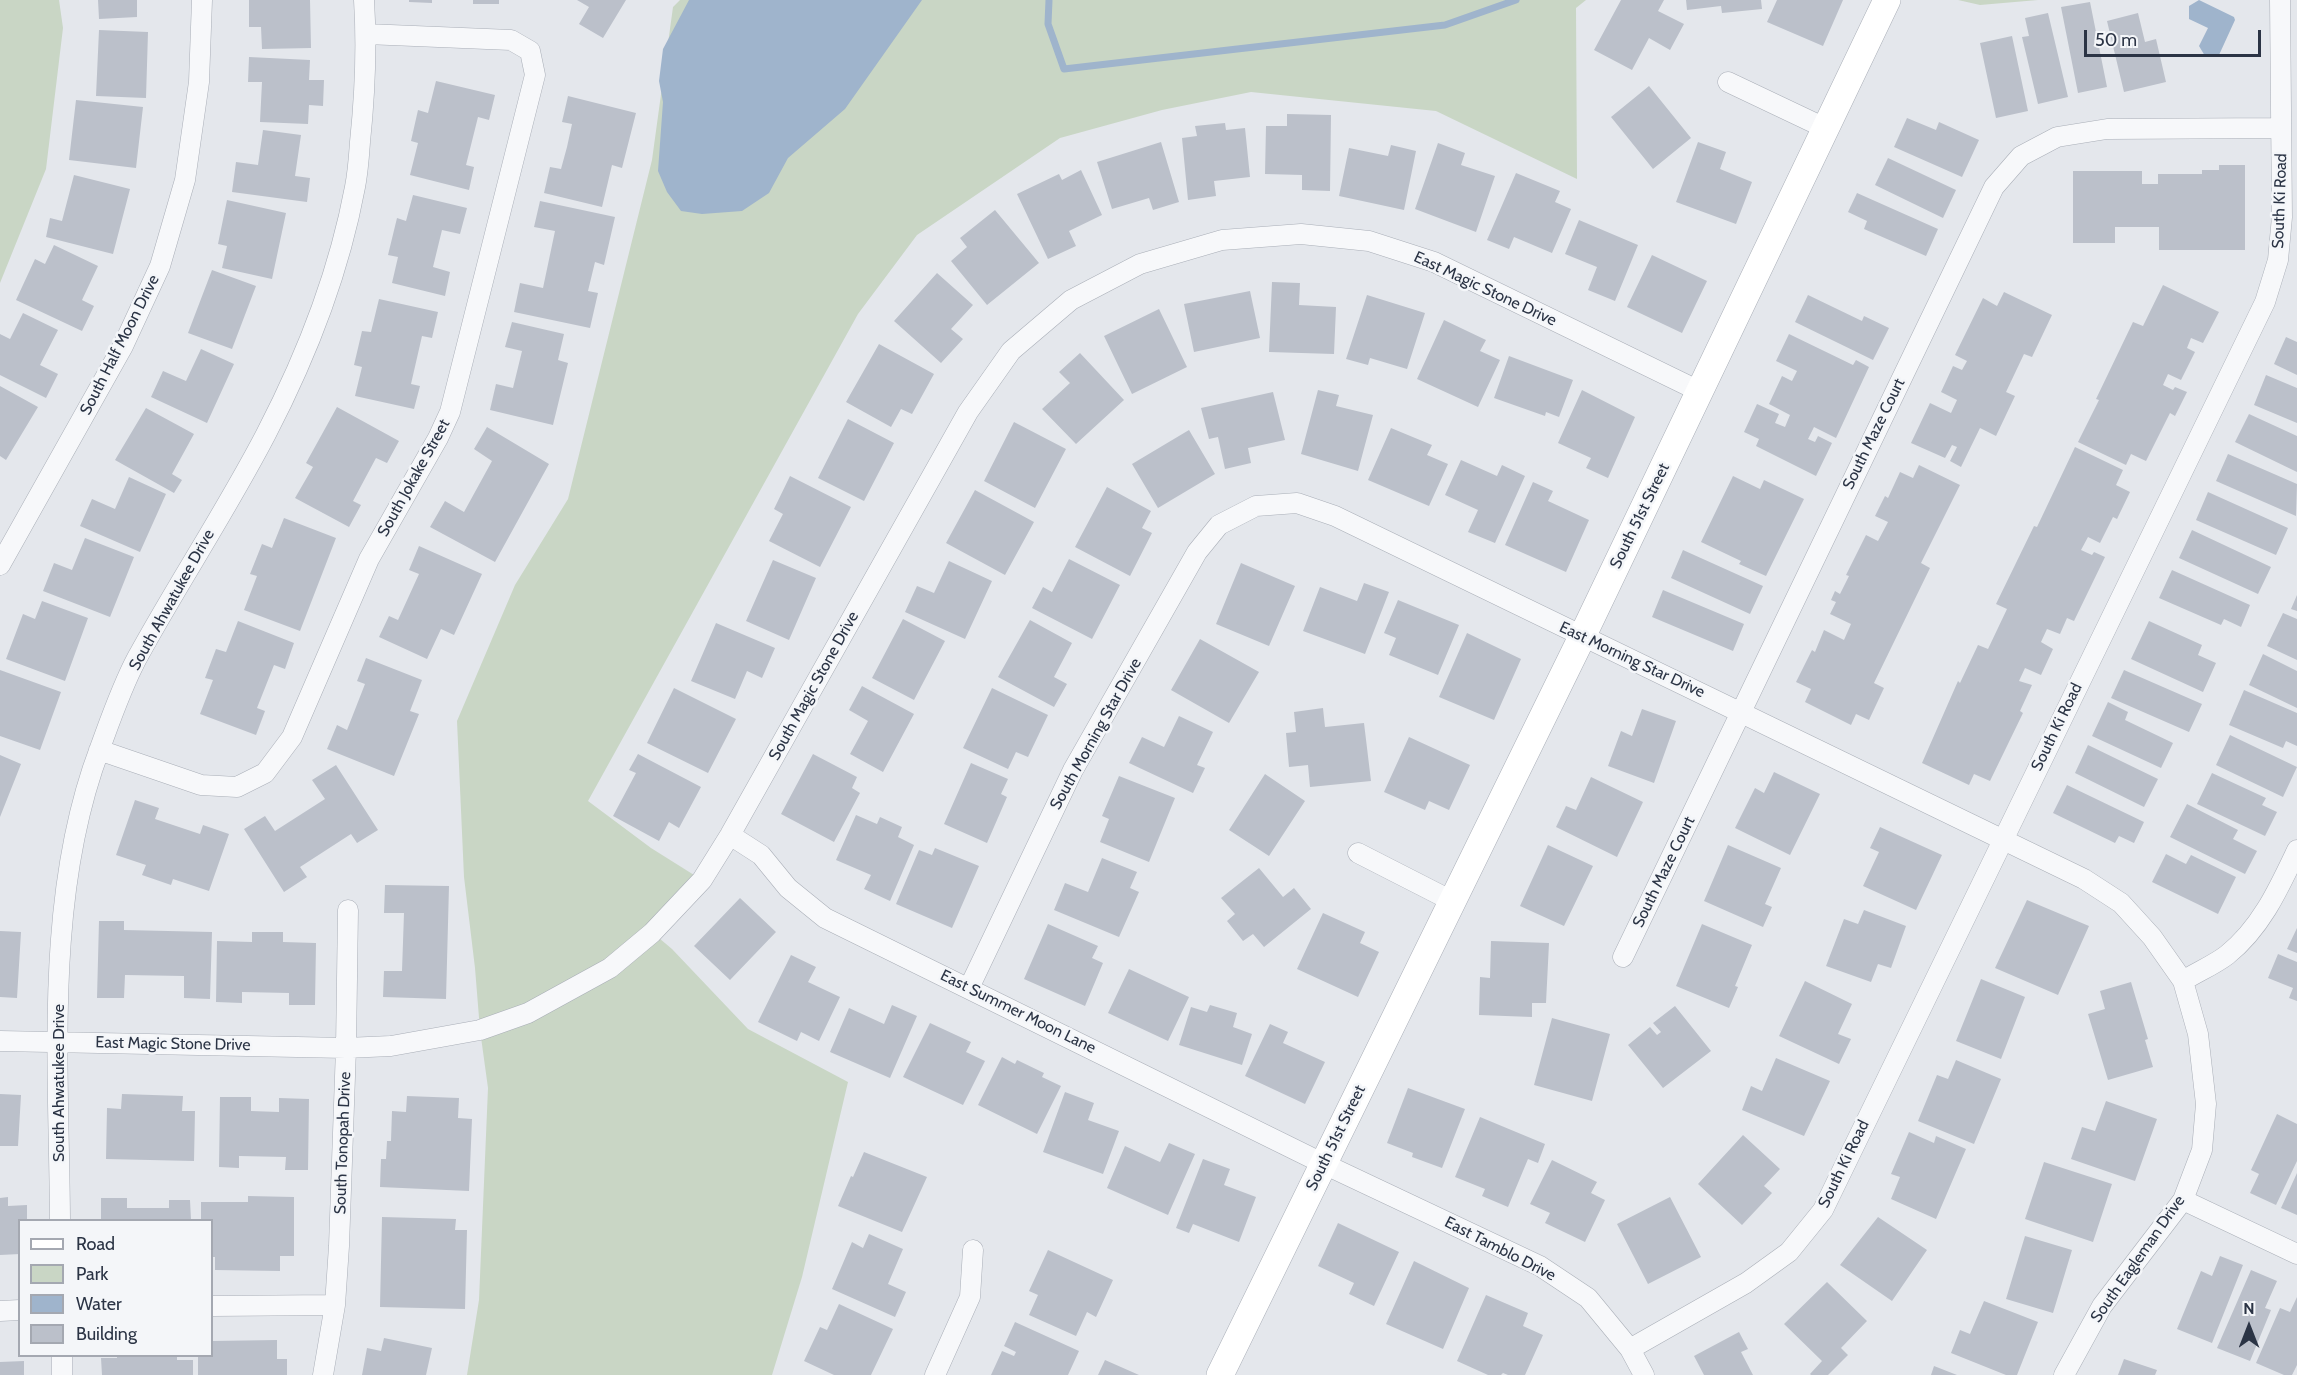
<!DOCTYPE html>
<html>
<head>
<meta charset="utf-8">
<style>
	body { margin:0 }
	#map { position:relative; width:2297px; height:1375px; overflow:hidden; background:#e4e7ec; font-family:Cabin,sans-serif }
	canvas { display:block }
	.legend { position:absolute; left:18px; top:1219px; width:195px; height:138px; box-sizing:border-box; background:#f4f6f9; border:2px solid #a4a8b1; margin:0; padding:8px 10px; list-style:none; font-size:18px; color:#2b3445 }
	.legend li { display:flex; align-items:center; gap:12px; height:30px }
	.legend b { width:30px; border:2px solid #a4a8b1 }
	.north { position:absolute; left:2219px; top:1297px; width:60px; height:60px; -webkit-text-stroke:4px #f4f6f9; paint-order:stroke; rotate:0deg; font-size:16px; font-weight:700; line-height:24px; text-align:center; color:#2b3445 }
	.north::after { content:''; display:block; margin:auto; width:21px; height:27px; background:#2b3445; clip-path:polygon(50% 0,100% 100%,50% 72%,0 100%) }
	.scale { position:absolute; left:2084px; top:30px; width:177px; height:27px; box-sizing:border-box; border:3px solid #2b3445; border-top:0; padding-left:8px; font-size:18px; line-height:21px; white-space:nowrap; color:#2b3445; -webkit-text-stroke:4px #f4f6f9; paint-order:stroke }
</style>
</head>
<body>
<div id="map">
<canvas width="2297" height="1375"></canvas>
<ul class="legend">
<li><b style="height:8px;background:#fff"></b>Road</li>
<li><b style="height:16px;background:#c9d6c5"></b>Park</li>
<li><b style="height:16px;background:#9fb4cc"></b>Water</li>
<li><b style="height:16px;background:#bbc0ca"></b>Building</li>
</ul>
<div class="north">N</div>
<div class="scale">50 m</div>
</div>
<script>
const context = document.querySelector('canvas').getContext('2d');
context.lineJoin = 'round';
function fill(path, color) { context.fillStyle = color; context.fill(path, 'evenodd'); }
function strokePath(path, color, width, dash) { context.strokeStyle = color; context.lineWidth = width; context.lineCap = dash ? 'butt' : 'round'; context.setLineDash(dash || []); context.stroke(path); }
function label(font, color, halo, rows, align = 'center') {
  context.font = font + ' Cabin,sans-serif'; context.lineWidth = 5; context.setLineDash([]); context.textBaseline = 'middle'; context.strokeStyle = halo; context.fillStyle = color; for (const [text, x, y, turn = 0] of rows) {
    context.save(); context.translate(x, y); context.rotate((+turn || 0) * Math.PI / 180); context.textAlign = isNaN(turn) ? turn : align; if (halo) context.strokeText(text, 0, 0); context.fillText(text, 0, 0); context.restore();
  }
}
fill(new Path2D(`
	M0,0h59l4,28 -17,141 -46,114z
	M680,0h906l-10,8 1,171 -141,-68 -185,-19 -89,18 -102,28 -143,97 -59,79 -270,487 63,47 51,32 -49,53 19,16 76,80 100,53 -46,195 -30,98h-305l12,-75 9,-212 -8,-58 -5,-62 -11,-91 -7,-156 58,-136 53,-86 84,-339 21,-153z
	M1958,0h80l-58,5z`), '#c9d6c5');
fill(new Path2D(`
	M689,0h233l-77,109 -57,49 -19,35 -27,18 -40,3 -21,-3 -14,-19 -9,-21 5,-69 -4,-21 4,-32z
	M2199,0l35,17 1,3 -16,35 -14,1 -6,-10 9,-18 -19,-9v-13z`), '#9fb4cc');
strokePath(new Path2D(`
	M1049,0l-1,24 16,45 381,-44 71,-25`), '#9fb4cc', 7);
fill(new Path2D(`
	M98,0h39v17l-38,2z
	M249,0h61l1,48 -49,1 -1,-22h-12z
	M409,0h23v3l-23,-1z
	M473,0h26v4h-26z
	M577,0h49l-23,38 -24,-14 10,-17z
	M1621,0h43l-6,11 26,13 -14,26 -21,-12 -17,32 -38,-20z
	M1686,0h75l1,9 -40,4 -1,-7 -34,4z
	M1777,0h66l-20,46 -56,-24z
	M2090,2l17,85 -29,6 -17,-86z
	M2048,13l20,84 -30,7 -16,-67 7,-1 -4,-18z
	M2138,13l7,29 11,-3 10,43 -42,10 -17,-71z
	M99,30l49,2 -2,66 -50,-2z
	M2012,36l16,75 -32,7 -16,-75z
	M249,57l61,3 -1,20h15l-1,26 -14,-1 -1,19 -48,-2 2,-40h-14z
	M436,81l59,14 -6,25 -11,-3 -12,48 8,2 -5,23 -59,-15 8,-32 -7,-2 7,-31 10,3z
	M1649,86l42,52 -38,31 -42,-52z
	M568,96l68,17 -14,55 -10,-3 -10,42 -58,-14 6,-26 11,2 6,-22 5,-23 -10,-2z
	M76,100l67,7 -7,61 -67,-8z
	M1287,114l44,1 -1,76 -28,-1v-15l-37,-1 1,-48h21z
	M1907,118l29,12 3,-8 40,18 -17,37 -68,-30z
	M1225,123l1,7 19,-2 5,49 -36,4 2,15 -28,4 -6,-62 15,-2 -2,-10z
	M263,130l38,5 -6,41 15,2 -3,24 -75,-10 4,-30 22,3z
	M1161,142l18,60 -26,8 -4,-12 -37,11 -15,-47z
	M1698,142l28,10 -6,17 32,13 -16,42 -60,-22z
	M1438,143l27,10 -4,12 34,11 -19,56 -61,-23z
	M1391,145l25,6 -12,59 -65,-14 10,-48 39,8z
	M1888,158l68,32 -13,28 -68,-33z
	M2219,165h26v85h-86v-23h-44v16h-42v-72h69v13h16v-10h44v-4h17z
	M1081,170l21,45 -33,16 7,15 -28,13 -31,-65 42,-20 3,6z
	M1516,173l44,18 -5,11 16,7 -19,44 -38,-16 -5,12 -22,-9z
	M74,175l56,14 -17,65 -67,-17 4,-19 12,3z
	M1857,193l81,36 -12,27 -62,-27 3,-8 -19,-9z
	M413,195l54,13 -7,26 -18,-4 -9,37 17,5 -5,24 -53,-13 6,-26 -10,-2 9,-37 9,3z
	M227,200l59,13 -14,66 -50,-11 5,-22 -9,-2z
	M540,201l75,16 -11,48 -9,-3 -7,29 10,2 -8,35 -76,-16 6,-29 23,5 12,-57 -21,-4z
	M995,210l44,53 -52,42 -36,-44 16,-14 -7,-9z
	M1579,220l59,25 -23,56 -27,-11 9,-23 -32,-13z
	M54,245l44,21 -16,34 12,6 -12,25 -66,-31 19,-41 10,5z
	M1652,255l55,26 -25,52 -55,-26z
	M212,270l44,16 -24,63 -44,-16z
	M937,273l36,32 -22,24 12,10 -22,24 -47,-42z
	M1272,282l28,1 -1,22 37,2 -2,47 -65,-2z
	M2163,285l56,27 -16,31 -12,-5 -4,10 8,4 -14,28 -13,-6 -5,11 10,5 2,-3 12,5 -12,24 -5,-3 -24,48 -15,-7 -5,11 -48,-23 21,-42 -3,-1 37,-77 10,4z
	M1250,291l10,47 -66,14 -10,-48z
	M2004,292l48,23 -20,42 -8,-3 -18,38 9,4 -19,40 -16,-8 -19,39 -11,-6 7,-14 -5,-2 -7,13 -34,-15 19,-40 21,10 6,-13 -16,-8 12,-26 9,4 5,-9 -12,-6 28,-57 14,8z
	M1367,295l58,18 -18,56 -37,-11 -2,7 -22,-6z
	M1808,295l54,26 2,-5 25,12 -16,32 -78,-38z
	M379,299l59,13 -6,26 -10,-2 -11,48 9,2 -6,23 -59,-13 7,-29 -8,-2 8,-34 9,1z
	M1159,309l28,58 -55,27 -28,-58z
	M23,313l35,17 -18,35 18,9 -12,24 -46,-23v-41l10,5z
	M1444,320l42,20 -6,11 20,9 -22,47 -61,-28z
	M512,322l52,12 -6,26 10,3 -15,62 -63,-15 6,-26 17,4 9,-37 -17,-4z
	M1789,334l64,31 3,-5 13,7 -33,71 -22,-11 -6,12 7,3 3,-6 14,7 -16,33 -60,-30 3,-7 -15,-7 13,-28 22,10 -4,9 10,4 5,-12 -21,-11 13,-28 10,5 5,-10 -21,-10z
	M2286,337l11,5v33l-23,-11z
	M879,344l55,30 -22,40 -11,-5 -10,18 -45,-25z
	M201,349l33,15 -27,59 -56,-26 12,-26 23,10z
	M1080,353l44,47 -48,44 -34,-35 28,-26 -11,-11z
	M1509,356l64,24 -14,37 -13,-5 -1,4 -51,-18z
	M2266,375l31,13v35l-43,-18z
	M0,386l38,21 -32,53 -6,-4z
	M1318,390l21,5 -3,11 37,9 -15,56 -57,-17z
	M1582,390l53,27 -27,61 -22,-10 5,-10 -33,-15z
	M1273,392l12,48 -37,8 3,15 -26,6 -7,-32 -9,2 -8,-31z
	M337,407l62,34 -12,22 -11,-5 -23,43 8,4 -12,22 -54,-29 18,-31 -7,-4z
	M146,408l48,26 -22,40 10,6 -8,13 -59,-33z
	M2249,414l48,22v36l-62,-30z
	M848,419l46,24 -30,58 -46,-23z
	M1014,422l52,27 -31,59 -51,-27z
	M487,427l62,37 -54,98 -65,-35 15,-26 19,11 28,-51 -18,-12z
	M1391,428l41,17 -5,10 21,9 -19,42 -61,-26z
	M1189,430l26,44 -57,34 -26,-44z
	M2075,447l48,23 -7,15 14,7 -13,27 -4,-2 -13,26 -12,-6 -7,13 11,5 2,-3 11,5 -31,64 -7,-3 -7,16 -13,-5 -6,13 12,7 -12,26 -16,-7 -6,13 13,4 -12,26 3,2 -33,68 -16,-7 -5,11 -47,-22 36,-82 2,2 18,-38 10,4 19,-40 -11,-5 38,-78 3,1z
	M2228,454l69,30 -1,32 -80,-35z
	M1461,460l36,16 5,-11 23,11 -30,67 -27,-11 10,-22 -33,-15z
	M1919,465l41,20 -39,78 9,5 -56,115 10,5 -15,32 -13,-6 -5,11 -46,-23 6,-13 -15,-7 16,-32 3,2 9,-22 20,10 7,-16 -21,-10 6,-12 -5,-2 4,-9 5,3 9,-18 -3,-1 20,-40 12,6 10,-19 -13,-6 10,-20 3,2 12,-26 13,6z
	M790,476l61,31 -31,60 -51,-26 14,-27 -9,-5z
	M1733,476l27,13 4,-9 40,19 -38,77 -27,-12 2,-3 -40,-19z
	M129,477l37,17 -26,58 -60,-26 12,-27 23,10z
	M1533,482l20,9 -5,10 41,19 -23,52 -61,-27z
	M1107,487l44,24 -9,17 10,5 -22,43 -55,-29z
	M975,490l59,32 -29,53 -59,-32z
	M2208,492l80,36 -12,27 -80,-35z
	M284,518l52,20 -36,93 -56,-21 13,-34 -7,-2 12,-30 10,4z
	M2192,530l79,37 -13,27 -79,-36z
	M85,538l49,19 -24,60 -67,-26 11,-28 18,7z
	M419,546l63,28 -28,61 -13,-6 -14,30 -48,-22 10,-21 9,4 21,-46 -10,-4z
	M1683,550l80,36 -13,28 -79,-36z
	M1069,559l51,26 -28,54 -60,-31 11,-21 9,5z
	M773,560l43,18 -27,62 -43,-19z
	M949,561l43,20 -27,58 -60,-27 12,-26 17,7z
	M1241,563l54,23 -26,60 -53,-22z
	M2172,570l78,35 -9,22 -17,-8 -3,6 -62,-27z
	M1364,583l25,9 -24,62 -62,-23 17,-44 37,14z
	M1663,590l81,34 -11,27 -81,-34z
	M2297,595v16l-6,-2z
	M1398,600l61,25 -21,50 -49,-20 7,-17 -12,-5z
	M42,601l46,17 -23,63 -59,-22 17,-45 12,5z
	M2283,613l14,6v41l-30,-14z
	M903,619l42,22 -31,59 -42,-22z
	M1030,620l42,23 -18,34 13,7 -13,23 -56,-30z
	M238,621l56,22 -9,26 -11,-4 -17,43 8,3 -9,24 -56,-21 13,-34 -8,-2 11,-29 10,3z
	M2149,621l53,24 -4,10 18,8 -13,29 -72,-33z
	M716,623l59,25 -13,30 -15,-7 -12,28 -44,-18z
	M1467,633l54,26 -27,61 -55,-23z
	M1200,639l59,33 -30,51 -58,-33z
	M2263,654l34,17v37l-48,-23z
	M366,658l56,22 -12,31 9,3 -25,62 -67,-27 10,-24 10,5 18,-46 -8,-3z
	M0,670l61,22 -21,58 -40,-14z
	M2124,670l78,34 -13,28 -78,-34z
	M862,686l52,28 -31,58 -33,-18 18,-33 -19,-11z
	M674,688l62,31 -28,54 -61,-30z
	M992,688l56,27 -20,42 -12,-5 -8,17 -45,-21z
	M2244,690l53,23v33l-11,-5 -3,7 -54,-23z
	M2108,702l20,10 -3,8 48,23 -12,25 -69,-32z
	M1323,708l2,19 39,-4 7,58 -61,6 -2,-22 -19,2 -3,-34 10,-1 -2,-20z
	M1642,709l34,12 -22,62 -46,-17 13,-35 11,5z
	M1179,716l34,16 -16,33 8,3 -12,25 -64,-30 13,-26 22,10z
	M2230,735l67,32 -14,30 -67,-32z
	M1409,737l61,28 -21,45 -20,-9 -4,9 -41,-18z
	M2088,745l70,34 -14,28 -69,-34z
	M638,754l63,33 -22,41 -10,-6 -10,19 -46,-25 23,-43 -7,-3z
	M813,754l44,23 -5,11 8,5 -26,49 -53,-28z
	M0,755l21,9 -21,53z
	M971,763l37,16 -7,15 6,3 -20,46 -43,-19z
	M336,765l42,65 -21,13 -6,-9 -51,33 7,10 -23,15 -40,-63 21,-13 10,15 50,-32 -13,-19z
	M1774,772l46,22 -30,61 -55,-27 20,-40 9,5z
	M2212,773l54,25 -4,7 15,7 -12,24 -68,-32z
	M1265,774l40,27 -36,55 -40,-26z
	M1119,776l56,22 -26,64 -49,-20 9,-23 -7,-3z
	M1591,777l52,25 -26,55 -61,-30 10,-21 10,4z
	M2067,785l77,37 -10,21 -15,-7 -4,7 -62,-30z
	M135,800l24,8 -4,11 45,15 3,-9 26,9 -20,57 -36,-12 -2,6 -29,-10 4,-10 -30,-10z
	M2187,804l51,26 -5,9 24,12 -12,23 -75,-37z
	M856,815l21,9 3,-7 22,10 -4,10 16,8 -24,56 -26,-12 7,-14 -35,-15z
	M1880,827l62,28 -26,55 -53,-24 16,-34 -9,-4z
	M1548,845l45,21 -29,60 -44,-20z
	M1728,845l53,23 -16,36 7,3 -9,20 -59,-26z
	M935,848l44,18 -27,62 -56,-24 23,-54 13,5z
	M2166,854l20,10 5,-9 45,22 -18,37 -66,-32z
	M1102,858l35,14 -7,16 9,4 -20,45 -65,-27 11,-27 23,9z
	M1259,868l24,29 11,-9 17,21 -47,38 -11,-13 -10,7 -16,-20 8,-7 -14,-16z
	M385,885l64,1 -3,113 -63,-2 1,-26h18l2,-58h-20z
	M740,898l36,34 -46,48 -36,-34z
	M2027,900l62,26 -31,69 -63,-27z
	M1864,910l42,16 -15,42 -13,-4 -7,18 -45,-16 18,-47 14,5z
	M1323,913l42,19 -5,11 19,9 -21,45 -61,-28z
	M99,921h25v9l88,2 -2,67 -26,-1v-22l-59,-1 -1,23h-27z
	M1048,924l50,22 -6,12 11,5 -18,43 -61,-27z
	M1702,924l50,21 -17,41 3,1 -9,21 -53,-22z
	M2297,928v25l-10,-4z
	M0,931l21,1 -4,66 -17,-1z
	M252,932h31v10l33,1 -1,62h-26v-12l-47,-1v11l-26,-1 1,-61 35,1z
	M1491,941l58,2 -3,60h-14v14l-53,-2 1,-38 10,1z
	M2278,954l19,8v39l-8,-3 4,-10 -25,-10z
	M791,955l25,12 -8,15 32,15 -21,44 -18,-9 -4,9 -39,-19z
	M1129,969l60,28 -21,44 -60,-28z
	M1981,979l44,18 -24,62 -45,-18z
	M1805,981l47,23 -14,30 13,5 -12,25 -60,-28z
	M2131,982l17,57 -3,1 8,27 -45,13 -20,-66 17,-5 -5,-18z
	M892,1005l25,11 -27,62 -60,-26 19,-44 35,16z
	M1210,1005l27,8 -4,14 19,7 -10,31 -63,-20 12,-38 16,5z
	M1675,1006l36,45 -48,37 -35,-43 22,-18 7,8 4,-3 -8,-9z
	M1552,1018l58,16 -18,67 -58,-16z
	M930,1023l41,19 -5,10 19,9 -22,44 -60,-28z
	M1270,1024l18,8 -5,11 42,19 -20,42 -60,-28z
	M1002,1057l13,7 2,-4 27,13 -2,4 19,9 -24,48 -59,-29z
	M1776,1058l54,23 -26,55 -62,-26 9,-24 11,5z
	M1956,1060l45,19 -27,65 -56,-23 19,-46 11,4z
	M1408,1088l57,21 -23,59 -30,-11 1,-4 -26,-10z
	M1065,1092l29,11 -6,17 31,11 -16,43 -60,-22z
	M0,1094l21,1 -3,51h-18z
	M122,1094l61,2 -1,15h13l-1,50 -88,-2 1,-51 14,1z
	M407,1096l52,2 -1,20 14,1 -3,72 -89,-4 1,-28h5l1,-18h4l1,-30 14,1z
	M220,1097h31v14l28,1v-14l30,1 -1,71h-23l1,-13 -47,-1v12l-20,-1z
	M2106,1101l51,18 -22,62 -64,-22 11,-32 13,4z
	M2277,1114l20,10v37l-21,44 -26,-12 9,-19 -8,-4z
	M1480,1117l65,27 -7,19 -10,-4 -20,48 -26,-11 3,-7 -30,-12z
	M1909,1132l25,11 2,-7 30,13 -30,70 -45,-20 9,-22 -9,-3z
	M1743,1135l37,34 -16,17 8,7 -30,32 -44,-41z
	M1169,1143l26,11 -27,61 -61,-27 18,-42 35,16z
	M864,1152l63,25 -25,55 -64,-26 13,-30 2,1z
	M1203,1159l27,10 -6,16 32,12 -17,45 -46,-18 -4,9 -13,-5z
	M1552,1160l45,22 -6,11 14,7 -20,42 -40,-19 5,-10 -20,-9z
	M2044,1162l68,22 -19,58 -68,-23z
	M2297,1173v42l-16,-7z
	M248,1196l46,1v59h-14v15l-65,-1v-13h-3v-37h-11v-18h47z
	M8,1197v9l19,-1v15h-7v34l-20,1v-57z
	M1670,1197l31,60 -53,27 -31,-60z
	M101,1198h26v10h42v-8h21l1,20h-90z
	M382,1217l74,2 -1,11h12l-2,79 -85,-2z
	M1878,1217l49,33 -35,51 -52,-36z
	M1338,1223l61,29 -25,54 -25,-12 5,-11 -36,-17z
	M869,1234l34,15 -15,35 18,8 -11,25 -63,-28 20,-47 11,6z
	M2025,1236l47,14 -19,63 -47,-14z
	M1048,1250l65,30 -17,37 -9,-5 -11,24 -47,-21 9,-20 -9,-4z
	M2220,1256l23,9 -31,78 -35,-14 24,-58 11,5z
	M1414,1261l55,27 -26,61 -57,-25z
	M2251,1270l26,11 -12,27 6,2 -21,51 -33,-13z
	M1827,1282l40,39 -26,27 7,7 -20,20h-17l-1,-1 12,-13 -38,-37z
	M1486,1295l42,18 -5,13 20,9 -18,40h-17l-5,-2 -2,2h-13l-31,-14z
	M2297,1297v68l-5,10h-8l-28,-12 24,-55 10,4z
	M1984,1301l54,21 -21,53h-11l-55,-22 9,-23 10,4z
	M839,1304l54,25 -22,46h-37l-30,-14 16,-34 7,3z
	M1015,1322l64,29 -11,24h-77l11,-24 12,5 2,-4 -12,-6z
	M1739,1332l9,17 -7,3 12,23h-49l-10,-19z
	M384,1338l48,10 -6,27h-64l5,-27 14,3z
	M277,1340v19h10v16h-89v-19h14v-15z
	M117,1356h60v4h16v15h-91l-1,-17h16z
	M2124,1359l33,11 -2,5h-37z
	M1105,1360l34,15h-41z
	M24,1361v14h-24v-13z
	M1934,1366l23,9h-26z`), '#bbc0ca');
const street = new Path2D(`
	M1728,82l99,47
	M0,565l123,-219 37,-80 25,-86 14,-98 3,-82
	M99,750l102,35 36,2 28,-14 27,-36 77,-178 69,-121 12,-26 85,-337 -5,-24 -19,-11 -145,-6
	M730,835l31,20 27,33 37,30 499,246 216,102 48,32 42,51 14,26
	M1358,853l94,48
	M1623,957l371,-770 27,-31 36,-19 50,-8 174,-1
	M2183,981c14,-9 31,-16 44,-26 34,-27 52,-67 70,-105
	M969,988l104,-218 124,-218 22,-27 37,-19 41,-3 38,13 749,363 37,24 31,34 31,44 15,53 8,70 -4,46 -19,50 -81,106 -38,69
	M0,1041l346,7 45,-2 89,-16 48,-17 82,-45 42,-35 50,-53 28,-45 238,-423 43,-61 60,-51 69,-36 82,-24 79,-6 68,7 65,21 265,129
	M2183,1200l114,54
	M60,1220c-1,-155 -16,-325 40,-472 11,-30 22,-62 37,-90 41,-75 89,-147 129,-224 40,-77 73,-161 89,-247 3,-15 4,-31 5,-45 5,-48 7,-95 4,-142
	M212,1306l123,-1
	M0,1311l20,-1
	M1630,1349l116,-66 43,-31 34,-42 442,-908 13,-42 4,-43 -2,-217
	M62,1356v19
	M323,1375l12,-70 4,-59 7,-198 2,-138
	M935,1375l35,-78 3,-47`);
const secondary = new Path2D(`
	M1220,1375l362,-738 305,-637`);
strokePath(street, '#a9aeb7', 21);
strokePath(secondary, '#a9aeb7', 28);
strokePath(street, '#f7f8fa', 20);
strokePath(secondary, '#fff', 27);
label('16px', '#2b3445', '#f4f6f9', [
	["South Ki Road",2280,201,-88],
	["East Magic Stone Drive",1485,289,25],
	["South Half Moon Drive",120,345,-63],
	["South Maze Court",1874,434,-64],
	["South Jokake Street",414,478,-61],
	["South 51st Street",1640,516,-64],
	["South Ahwatukee Drive",172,600,-61],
	["East Morning Star Drive",1632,660,25],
	["South Magic Stone Drive",814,686,-61],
	["South Ki Road",2057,727,-64],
	["South Morning Star Drive",1096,734,-61],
	["South Maze Court",1664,872,-64],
	["East Summer Moon Lane",1018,1012,26],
	["East Magic Stone Drive",173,1044,1],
	["South Ahwatukee Drive",59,1083,-90],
	["South 51st Street",1336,1138,-64],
	["South Tonopah Drive",343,1143,-88],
	["South Ki Road",1844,1164,-64],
	["East Tamblo Drive",1500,1249,27],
	["South Eagleman Drive",2138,1259,-55]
]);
</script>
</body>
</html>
